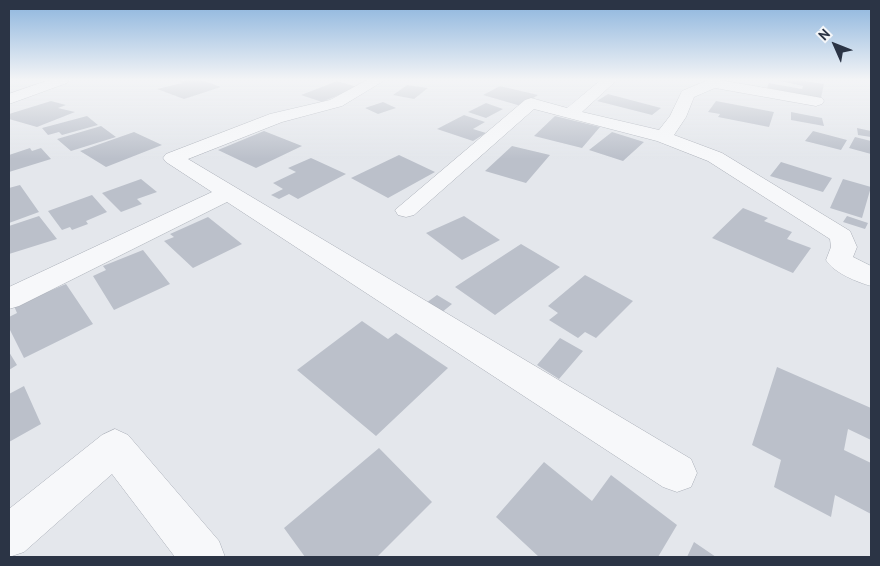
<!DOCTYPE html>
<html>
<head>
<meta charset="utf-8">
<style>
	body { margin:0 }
	#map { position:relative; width:880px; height:566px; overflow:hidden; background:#e4e7ec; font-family:"PT Sans",sans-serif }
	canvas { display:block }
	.frame { position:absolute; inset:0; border:10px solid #2b3445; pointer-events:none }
	.north { position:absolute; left:810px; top:20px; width:50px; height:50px; -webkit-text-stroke:4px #f4f6f9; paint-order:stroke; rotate:314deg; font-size:14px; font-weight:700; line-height:20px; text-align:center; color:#2b3445 }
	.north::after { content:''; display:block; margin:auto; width:18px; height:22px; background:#2b3445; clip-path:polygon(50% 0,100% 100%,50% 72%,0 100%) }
</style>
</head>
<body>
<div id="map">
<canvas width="880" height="566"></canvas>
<div class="frame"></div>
<div class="north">N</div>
</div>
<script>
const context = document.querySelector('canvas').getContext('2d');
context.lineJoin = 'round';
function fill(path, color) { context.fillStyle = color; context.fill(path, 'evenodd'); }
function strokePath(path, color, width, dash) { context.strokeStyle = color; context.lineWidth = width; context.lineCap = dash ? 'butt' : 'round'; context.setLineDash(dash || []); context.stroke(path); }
fill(new Path2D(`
	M185,80h17l19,7 -37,12 -27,-10 25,-6 -3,-1z
	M774,80h26l24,4 -3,14 -54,-10 2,-5 33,6 1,-3z
	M337,81l21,6 -36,15 -21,-7z
	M407,85l21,3 -14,11 -21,-4z
	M500,86l38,9 -17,11 -38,-11z
	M608,94l53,14 -9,7 -55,-14z
	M51,101l15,4 -8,3 17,4 -38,15 -28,-8v-5z
	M716,101l58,11 -5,15 -51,-10 2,-3 -12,-2z
	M383,102l13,6 -18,6 -13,-6z
	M486,103l17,6 -17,9 -18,-6z
	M791,112l31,6 2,8 -33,-6z
	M464,115l21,7 -12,7 13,4 -13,8 -36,-12z
	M87,116l11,9 -36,10 -3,-3 -11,3 -6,-7z
	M555,116l45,11 -18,21 -48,-12z
	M101,126l15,11 -45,14 -14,-12z
	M857,128l14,3v6l-13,-2z
	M264,131l38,15 -46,22 -38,-18z
	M813,131l34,9 -6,10 -36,-9z
	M134,132l28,13 -56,22 -26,-16z
	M612,132l32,10 -21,19 -34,-11z
	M855,137l16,4v13l-22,-6z
	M512,146l38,9 -24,28 -41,-12z
	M30,148l2,3 9,-3 10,11 -42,13v-17z
	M399,155l36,17 -47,26 -37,-20z
	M311,158l35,16 -48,25 -9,-5 -10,5 -8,-4 12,-6 -10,-6 23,-11 -8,-4z
	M781,162l51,16 -9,14 -53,-16z
	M141,179l16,13 -20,7 5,5 -21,8 -19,-19z
	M843,179l28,8 -9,31 -32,-10z
	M20,185l19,27 -30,11v-35z
	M92,195l15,17 -21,9 2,3 -16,6 -2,-3 -8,3 -14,-19z
	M743,208l25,10 -4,3 28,11 -5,7 24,9 -18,25 -81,-35z
	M39,216l18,23 -48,15v-28z
	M464,216l36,24 -38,20 -36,-27z
	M847,216l21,7 -3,6 -22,-7z
	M208,217l34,27 -49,24 -29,-27 10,-4 -4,-3z
	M521,244l39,23 -65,48 -40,-28z
	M143,250l27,34 -56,26 -21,-34 13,-6 -3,-4z
	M585,275l48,26 -37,37 -11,-6 -7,6 -29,-18 9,-7 -10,-7z
	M66,284l27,40 -69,34 -15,-30v-11l8,-4 -3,-7z
	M437,295l15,9 -17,14 -16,-10z
	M362,321l26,18 8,-6 52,35 -72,68 -79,-66z
	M560,338l23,13 -24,28 -22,-14z
	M9,352l8,13 -8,5z
	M777,367l94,41v32l-23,-11 -4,21 27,13v51l-36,-19 -4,22 -57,-30 7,-27 -29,-15z
	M24,386l17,38 -32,18v-48z
	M379,448l53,54 -55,55h-72l-21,-29z
	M544,462l48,39 19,-26 66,50 -19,32h-119l-43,-40z
	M694,542l22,15h-29z`), '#bbc0ca');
const minor = new Path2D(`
	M49,80h20l-2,3 -58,21v-10z
	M367,80h18l-43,26 -60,16 -94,37 503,300 6,14 -6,14 -14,5 -14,-5 -436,-285 -208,104 -10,3v-22l203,-95 -46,-30 -3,-4 3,-4 104,-40 60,-14z
	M601,80h16l-35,32 77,18 11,-14 12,-25 26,-11h12l102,18 2,3 -2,3 -6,2 -101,-18 -21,9 -8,20 -12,18 48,18 128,78 7,16 -4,10 18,9v20c-14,-4 -37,-13 -45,-26l5,-13 -1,-8 -122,-78 -51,-20 -123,-32 -120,106 -8,2 -8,-2 -3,-5 130,-110 6,-2 36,10z
	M115,429l13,6 91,106 6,16h-50l-63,-83 -88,78 -15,5v-48l93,-74z`);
strokePath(minor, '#a9aeb7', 1);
fill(minor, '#f7f8fa');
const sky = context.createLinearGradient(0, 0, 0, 159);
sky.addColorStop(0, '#8bb4dd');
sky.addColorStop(0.5, '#f3f4f6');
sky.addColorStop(1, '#f3f4f600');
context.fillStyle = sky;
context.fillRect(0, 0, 880, 159);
</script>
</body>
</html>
